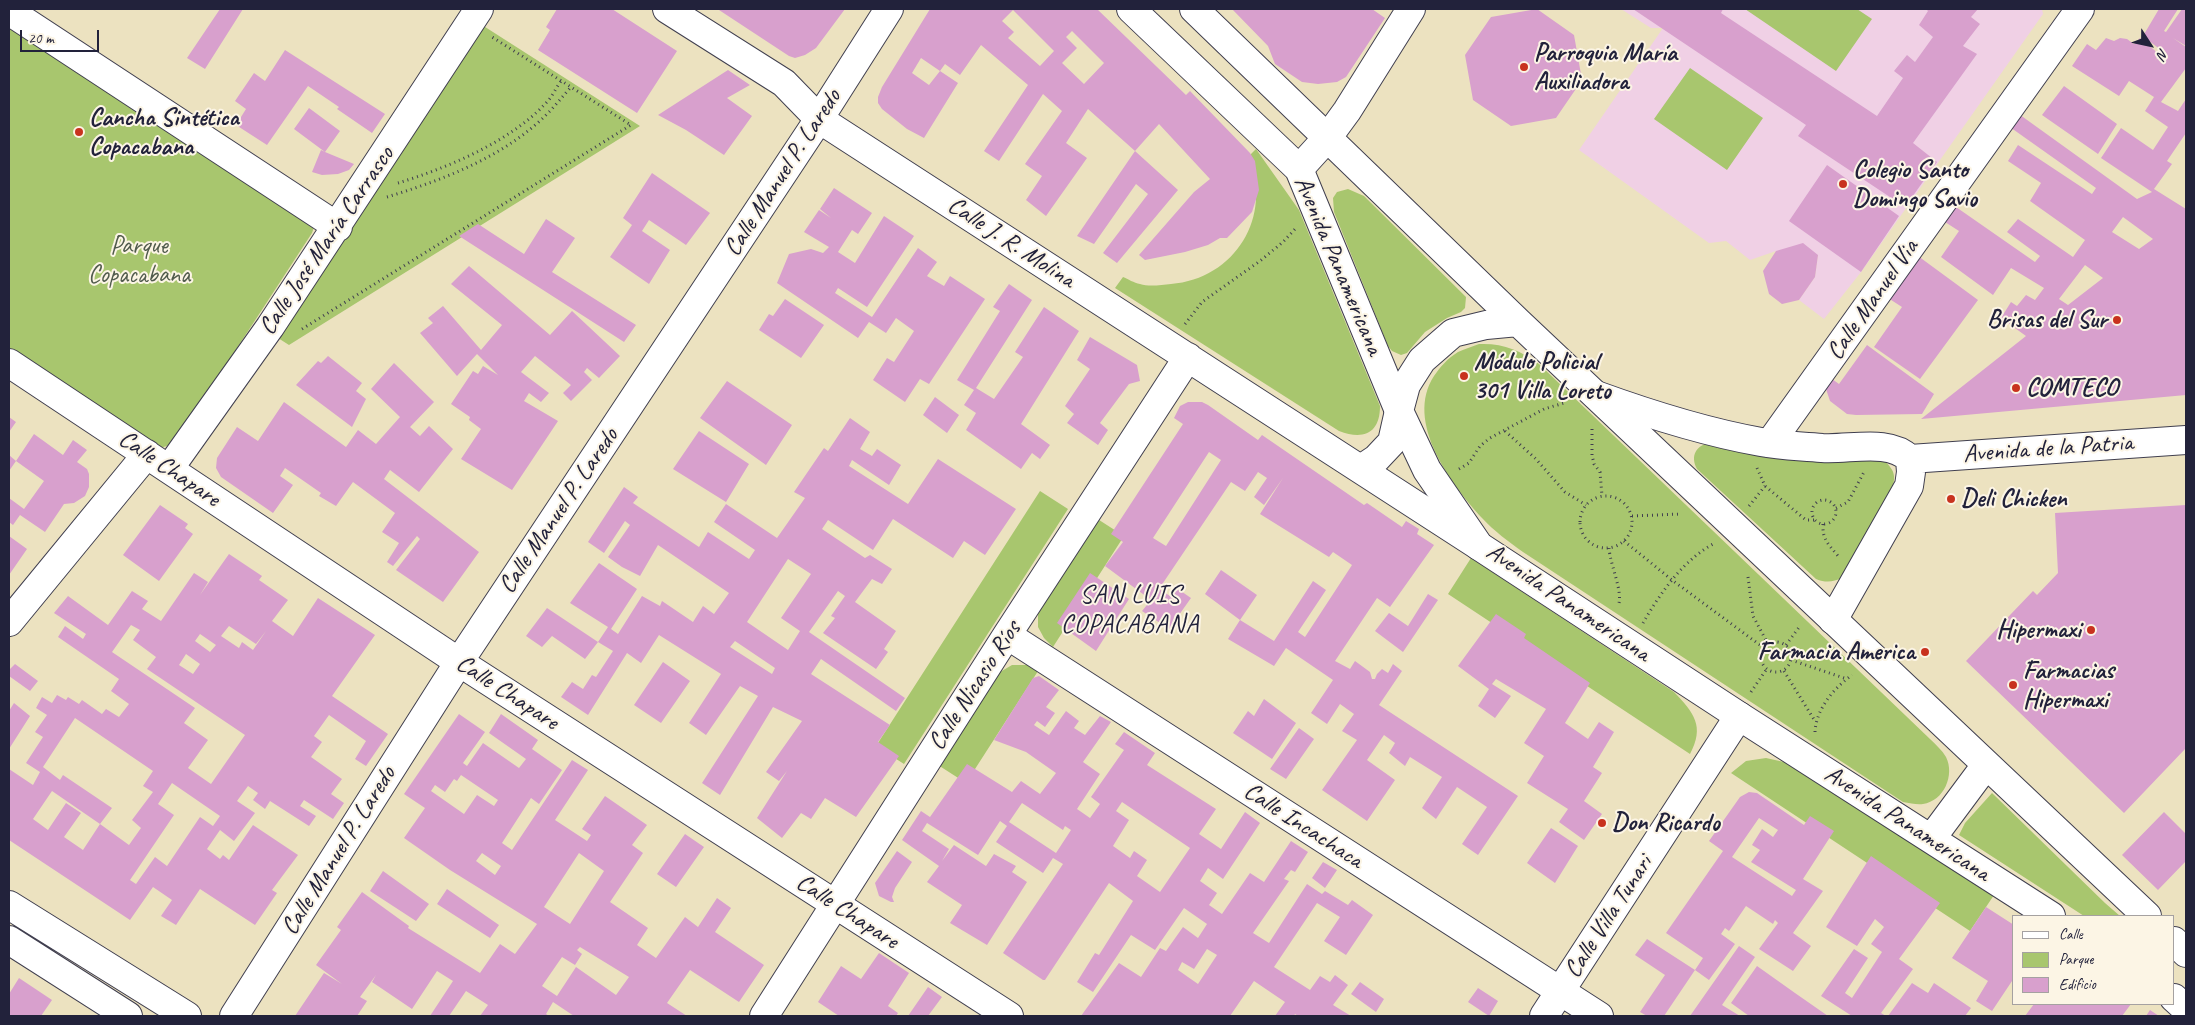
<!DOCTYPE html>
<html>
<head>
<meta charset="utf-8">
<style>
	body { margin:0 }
	#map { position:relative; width:2195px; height:1025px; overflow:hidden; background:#ece2c0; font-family:Caveat,sans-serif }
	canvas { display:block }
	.frame { position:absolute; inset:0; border:10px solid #22223b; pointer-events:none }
	.legend { position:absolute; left:2012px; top:915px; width:162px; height:90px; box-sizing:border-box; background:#fcf5e5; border:1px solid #a5a1a1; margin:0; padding:6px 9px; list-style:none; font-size:15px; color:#22223b }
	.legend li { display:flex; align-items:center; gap:10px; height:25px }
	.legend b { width:25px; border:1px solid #a5a1a1 }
	.north { position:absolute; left:2125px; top:20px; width:50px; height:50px; -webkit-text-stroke:4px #fcf5e5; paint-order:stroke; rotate:125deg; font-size:14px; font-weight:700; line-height:20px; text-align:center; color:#22223b }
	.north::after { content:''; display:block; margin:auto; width:18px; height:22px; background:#22223b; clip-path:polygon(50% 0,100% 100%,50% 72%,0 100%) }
	.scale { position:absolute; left:20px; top:30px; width:79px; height:22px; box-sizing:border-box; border:2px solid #22223b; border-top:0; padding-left:6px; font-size:15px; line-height:18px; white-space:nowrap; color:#22223b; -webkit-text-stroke:4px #fcf5e5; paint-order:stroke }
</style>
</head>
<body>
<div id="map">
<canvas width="2195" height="1025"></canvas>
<div class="frame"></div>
<ul class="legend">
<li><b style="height:6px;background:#fff"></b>Calle</li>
<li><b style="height:14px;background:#a8c66e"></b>Parque</li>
<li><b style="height:14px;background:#d8a0cd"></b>Edificio</li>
</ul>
<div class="north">N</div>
<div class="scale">20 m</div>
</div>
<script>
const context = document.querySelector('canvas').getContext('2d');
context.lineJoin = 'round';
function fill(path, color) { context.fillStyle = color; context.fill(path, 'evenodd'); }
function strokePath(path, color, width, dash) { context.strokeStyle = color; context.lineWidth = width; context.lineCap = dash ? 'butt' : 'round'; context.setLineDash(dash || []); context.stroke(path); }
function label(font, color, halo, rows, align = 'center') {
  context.font = font + ' Caveat,sans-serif'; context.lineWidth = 4; context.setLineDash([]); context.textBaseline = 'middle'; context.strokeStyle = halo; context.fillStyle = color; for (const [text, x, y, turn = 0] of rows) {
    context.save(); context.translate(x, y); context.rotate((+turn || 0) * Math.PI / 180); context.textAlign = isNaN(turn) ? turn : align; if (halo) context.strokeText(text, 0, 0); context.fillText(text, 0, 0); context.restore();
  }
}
fill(new Path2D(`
	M1621,9h421l1,5 -182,258 -37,47 -25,-19 16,-23 3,-22 -42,-4 -26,9 -24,-19 -17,2 -130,-93 84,-122h-12z`), '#f0d0e5');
fill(new Path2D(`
	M1745,9h112l15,10 -36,52z
	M9,21l305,206 -2,6 -133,204c-8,8 -14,11 -26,12l-144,-98z
	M482,25l158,101 -351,219 -11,-7z
	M1690,68l73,50 -36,52 -73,-51z
	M1256,149l43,61 81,196c0,28 -17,34 -41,25l-224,-143 8,-11c5,2 11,6 17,7 9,3 21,1 31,0 64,-5 103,-68 77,-127z
	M1348,189l16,7 102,101 -1,11 -4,4 -14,6 -22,14 -18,21 -6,2 -9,-4 -4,-5 -54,-134 -1,-14 4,-6z
	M1479,344c24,-1 41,6 60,20l391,375c6,6 12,11 16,18 9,18 -2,44 -23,47 -6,1 -13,-1 -20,-2l-380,-250c-14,-10 -29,-21 -41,-34 -31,-34 -78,-96 -48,-142 6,-9 14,-18 24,-24 6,-3 14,-5 21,-8z
	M1710,443l174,17c11,12 12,14 8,31l-50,87c-9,4 -16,5 -26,1l-119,-110c-7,-13 -1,-24 13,-26z
	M1040,491l28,18 -164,255 -28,-18z
	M1096,518l28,18 -71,111 -9,-9 -6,-11v-19z
	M1471,558l203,134c20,21 31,34 16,62l-242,-160z
	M1012,665h15l13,3 -74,115 -28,-18 57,-90z
	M1766,758l18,4 210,133 -24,36 -239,-158 15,-12z
	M1992,793l113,110 15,13h-36l-125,-81 6,-12z`), '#a8c66e');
fill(new Path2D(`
	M220,9h23l-38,60 -18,-11z
	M557,9h55l65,42 -40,62 -99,-63 12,-20 -4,-3z
	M720,9h125l-29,39 -11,7 -10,3 -6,-2 -70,-46z
	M930,9h80l3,1 -11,11 12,11 -6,6 32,28 14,-15 -41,-41 1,-1h83l89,86 4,-4 60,62 5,8 4,29 -7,22 -25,26h-7l-12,7 -23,7 -40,8 -6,-5 55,-63 16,-13 -51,-55 -24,27 -47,-42 -22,34 21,15 -41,58 -20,-16 16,-24 -17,-12 37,-53 -19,-17 -44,67 -15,-10 44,-66 -47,-40 -21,30 -15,-11 -5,7 -19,-13 -9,15 17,12 11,-14 18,12 -34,55 -17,-9 -25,-20 -4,-6v-6l4,-10zM1072,31l32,32 -20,21 -22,-21 15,-15 -11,-11z
	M1232,9h140l13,9 -39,59 -9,5 -19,2 -16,-2 -27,-18 -7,-18z
	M1537,9l37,26 8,45 -26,38 -45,8 -38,-26 -8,-45 26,-38z
	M1633,9h90l-2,4 156,103 26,-38 -9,-7 13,-16 8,7 18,-25 -14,-12 9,-14 -2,-2h52l-7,8 9,7 -17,22 14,8 -64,89 24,19 -32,45 -107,-71 8,-11z
	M2159,9h19l-14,22 2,1 16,-23h4v37l-13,-8 13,9v21l-25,34 17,9 8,-12v34l-19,28 5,3 -18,25 32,20v186l-265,24 105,-83 -25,-18 10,-16 6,4 9,-11 9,5 9,-12 -33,-20 -18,27 -52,-38 18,-26 -14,-9 11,-15 79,55 5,-6 -33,-24 11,-13 55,38 12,-17 -55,-39 11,-18 -33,-22 10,-16 74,49 4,-6 -89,-63 9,-13 121,87 15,-7 -51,-34 20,-30 32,22 15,-23 -23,-16 9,-14 -25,-16 -10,15 -47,-30 15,-22 9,6 10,-12 8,3 6,-3 7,1 7,5 6,-6 19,16 -4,7 7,-10 -19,-15zM2123,217l30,22 -14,10 -27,-17zM2085,265l18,13 -35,27 -9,-6z
	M285,50l100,64 -13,19 -35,-24 2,-2 -31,-21 -41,59 -31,-20 10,-16 -11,-8 19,-28 11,8z
	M728,70l22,15 -23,13 25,18 -28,39 -38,-25 -28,-15z
	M2064,86l53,38 -19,30 -56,-39z
	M309,108l31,23 -15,21 -31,-23z
	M321,150l4,2 29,12 -5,6 -11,4 -16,1 -10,-3z
	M1135,151l43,39 -61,73 -14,-10 45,-59 -12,-10 -42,60 -17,-8z
	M1827,165l72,51 -38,56 -72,-51z
	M652,173l58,40 -24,32 -37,-25 -7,11 28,19 -21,34 -39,-27 22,-32 -9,-7z
	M834,188l38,25 -14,21 -6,-4 -14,22 17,11 29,-47 30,20 -47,71 -29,-19 -3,5 37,24 46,-69 19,14 -10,14 17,10 6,-10 35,23 -56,85 -9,-5 -15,23 -32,-22 14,-22 7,4 20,-31 -18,-13 -10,15 -17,-11 -11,16 -81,-55 12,-29 22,-5 12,4 6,-6 -25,-15 15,-22 12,8 -11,-9z
	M546,219l29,19 -23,34 84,53 -12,17 -165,-106 19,-12 46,30z
	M1803,243l15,12 -3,22 -16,23 -17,4 -13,-10 -6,-23 13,-20z
	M1918,256l60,44 -58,79 -46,-32 28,-40 -14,-9z
	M469,266l81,69 22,-24 48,45 -21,22 -12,-10 -3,4 8,8 -21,21 -8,-8 8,-8 -36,-29 -14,16 28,21 -8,9 -12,-9 -5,8 34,20 -46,69 -51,-31 20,-30 -12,-9 1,-3 -19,-13 22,-33 5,3 5,-8 15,9 -21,-21 -20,22 -37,-43 13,-10 -5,-5 15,-12 38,44 21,-25 -51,-41z
	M1009,284l23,16 -56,88 18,11 29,-42 -8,-5 29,-45 35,24 -58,93 29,21 -10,14 -8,-6 -11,16 -55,-39 10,-17 -12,-8 10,-15 -17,-10 43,-69 -7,-4z
	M785,299l39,26 -23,33 -42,-28 10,-16 4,2z
	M1090,337l47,28 3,16 -11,3 -29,39 8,7 -10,15 -31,-22 7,-9 -9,-8 25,-37 -13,-9z
	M1867,345l67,49 -12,20 -66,1 -9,-1 -17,-13 -4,-12 6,-10 7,5z
	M328,356l34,27 -6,8 10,8 -14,28 -56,-42 22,-24 3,2z
	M394,363l40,39 -24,25 10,9 9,-10 24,23 -34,43 -29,-22 -6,9 95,73 -36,50 -47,-32 24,-31 -3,-3 -24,30 -6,-4 12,-19 -17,-11 13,-19 -42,-31 -17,24 -17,-10 2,-3 -36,-25 -5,8 13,9 -20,28 -52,-36 -5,-9 1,-10 20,-31 21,14 26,-39 62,45 12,-17 18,14 24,-27 -29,-28z
	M727,381l65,44 -26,40 -66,-47z
	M935,397l24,18 -12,18 -24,-18z
	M1188,402h14l6,3 50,35 4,-5 102,70 3,-2 35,24 4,-6 13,8 -2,5 17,11 -44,62 -13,-9 -42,63 15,8 5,-8 15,11 2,7h3l2,-5 5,-5 6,4 5,-9 9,7 -23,34 139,91 -40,59 -16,-11 25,-37 -30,-20 -21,32 -14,-11 20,-31 -32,-20 -5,9 -16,-13 6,-10 -11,-8 -17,25 28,20 -28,41 -45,-31 35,-50 -15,-9 12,-17 -14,-10 -13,20 -16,-11 22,-33 -47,-32 -12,18 -46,-27 12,-19 34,21 39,-60 13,9 -28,42 7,5 47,-72 -19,-13 -4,5 -69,-43 23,-36 -19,27 -10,-8 13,-19 -9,-6 -13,19 -14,-9 -72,107 11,7 5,-9 16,11 -22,31 -27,-18 9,-11 -46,-34 18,-24 -12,-8 72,-110 -9,-6 6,-12zM1209,452l12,8 -55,86 -13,-8z
	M9,417l7,5 -7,10z
	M850,418l20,14 -10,17 12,7 5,-7 24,16 -12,20 -37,-25 -3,6 59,38 30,-45 78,50 -31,46 -21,-14 -11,17 -60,-39 -20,31 -45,-30 -6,9 43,29 5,-3 22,14 -10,15 -10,-5 -17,23 41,29 -12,18 4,3 -12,17 -53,-36 12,-15 -4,-2 14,-20 -7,-5 -29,41 96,66 -9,13 -75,-52 -10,15 79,51 -12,17 21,14 -43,61 -31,-19 -14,21 -10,-6 -19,25 -25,-20 30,-47 -8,10 -13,-9 36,-51 -29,-14 -53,88 -18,-12 56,-87 -18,-10 -34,49 -17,-12 32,-49 -62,-39 -18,28 -14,-10 -39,62 -27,-18 11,-15 11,7 9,-14 4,2 17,-26 -15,-9 10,-15 -38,-24 29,-40 38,26 -26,40 7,5 24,-38 18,10 2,-5 31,21 10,-16 11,8 15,-21 -71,-48 -18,31 -18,-9 -14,-10 22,-32 -5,-4 -21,32 -16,-11 36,-55 14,10 -5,6 66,44 9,-15 41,27 6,-9 -41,-28 12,-18 51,34 28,-40 -11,-6 30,-44 4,3zM788,559l23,15 -30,44 19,13 -12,19 -41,-28zM735,641l40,27 -3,6 -42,-27z
	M699,431l50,33 -23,38 -53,-33z
	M34,434l29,21 10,-15 14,10 -10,12 10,7 2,5v13l-4,9 -11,7 -10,1 -19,28 -25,-17 -7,10 -4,-3v-24l15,11 20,-28 -28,-20z
	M9,455l7,6 -7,10z
	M160,505l28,19 -3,4 8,6 -34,47 -36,-26z
	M2186,505v243l-62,65 -158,-152 67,-70 4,4 21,-22 -3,-60z
	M9,536l18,13 -18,26z
	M229,554l33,22 -3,4 29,20 -16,21 21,15 25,-38 57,37 -43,61 56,38 -22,32 -11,-7 11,-18 -37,-26 -15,21 8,6 -11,15 31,22 -11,15 13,9 -11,16 -29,-19 -4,6 16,10 -7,10 -39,-25 -5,8 -12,-9 5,-7 -10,-7 -11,15 18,12 -21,28 -14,-11 -13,19 13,10 3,-4 6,5 24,-35 45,30 -26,35 5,3 -22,32 -55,-36 -24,36 -15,-9 11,-16 -19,-13 -23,33 -121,-80v-71l24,16 7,-13 -14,-9 17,-26 -8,-5 12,-17 -11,-7 6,-11 10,6 5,-8 9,5 2,-3 11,7 3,-4 20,14 4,-5 13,8 10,-13 -18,-13 8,-12 -61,-42 7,-11 18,13 3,-5 -32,-21 14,-17 40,29 24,-34 16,10 -6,8 19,12 33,-48 14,9 -8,13zM131,625l9,5 -7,10 23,17 -9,12 98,66 -34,49 -23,-16 20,-28 -24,-17 11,-15 -83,-56zM229,626l27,18 10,-13 -13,19 -11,-8 -3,6 -18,-12zM200,634l16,11 -6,7 -15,-11zM186,654l14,10 -7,10 -14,-9zM75,718l78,53 -10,15 10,6 -21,28 9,8 -12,17 -29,-21 12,-16 -49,-33 -3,5 -17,-13zM172,783l48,33 -7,10 -13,-9 -33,49 -12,-9 -19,27 -6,-4 44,-65 -16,-11zM52,791l48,33 -17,26 -19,-13 17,-24 -15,-10 -18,27 -15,-11z
	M1221,570l36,25 -17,25 -35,-26z
	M1090,573l39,26 -33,52 -39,-28z
	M1428,594l10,6 -35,52 -28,-21 14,-18 19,13z
	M547,608l51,34 -13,17 -33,-23 -10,11 -16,-11z
	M1496,614l30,20 -2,4 66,45 -25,40 23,16 11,-17 15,10 -21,35 9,6 -18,28 18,13 -18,26 -25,-18 9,-13 -41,-26 17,-27 -20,-13 22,-34 -50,-30 -4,5 19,12 -16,22 -17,-12 11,-17 -31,-23z
	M663,662l27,19 -29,42 -27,-18z
	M15,664l23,17 -8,10 -21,-15v-6z
	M1039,676l20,14 -13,17 9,6 -10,14 -8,-6 -3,4 15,10 17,-24 13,10 -5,7 11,7 15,-19 11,6 -28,40 17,12 -23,35 13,9 10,-14 -9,-7 33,-47 -9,-6 9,-12 31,21 -8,12 69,44 -17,25 22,15 24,-37 15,11 -37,56 -15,-11 -8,13 17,12 -8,12 13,9 28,-41 14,9 27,-41 17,11 -13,20 -4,-2 -7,9 5,2 -36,52 16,10 38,-59 15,10 3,-3 23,14 4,-5 21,15 -27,40 -22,-14 16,-24 -23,-14 -43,64 36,23 10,-14 10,6 5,-7 13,10 -15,20 18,11h-53l-3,-2 -1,2h-19l10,-14 -31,-21 -24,35h-149l38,-53 22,14 19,-29 6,3 17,-24 15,11 9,-14 -23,-16 -29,42 -24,-15 -38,57 -16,-10 18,-29 4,2 34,-54 -24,-18 -64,97h-2l-40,-27 60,-89 -10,-6 -10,15 -47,-31 11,-16 -7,-5 -22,34 -51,-32 -5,8 27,18 -7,12 12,-16 32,21 8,-12 22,12 -4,6 15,10 -40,63 -37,-22 12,-18 -35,-23 12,-16 -37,-26 19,-29 9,6 37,-53 45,28 9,-11 19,13 16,-21 -30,-21 -32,-12 39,-62zM1122,802l68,46 -30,44 -23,-16 10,-16 -13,-9 -4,7 -17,-12 16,-26 -13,-9zM1022,803l41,27 2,-4 6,4 -15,23 -47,-31zM1207,949l10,6 -19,29 -20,-14 4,-8 12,7z
	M1264,699l32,24 -24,36 -39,-26 15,-22 6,5z
	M14,703l16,13 -21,33v-38z
	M459,714l26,18 -22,31 4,3 16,-23 36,25 7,-9 -37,-26 12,-19 37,26 -6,9 30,21 -23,34 -8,-6 -29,45 10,7 60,-90 16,10 -33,50 32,21 4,-6 -9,-6 23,-33 42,29 -15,20 11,8 -33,49 38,26 -11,17 19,13 29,-41 13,10 19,-29 14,10 -16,24 49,33 -25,37 -49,-32 -23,33 20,13h-113l-21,-14 -7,12 3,2h-69l8,-11 -22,-14 -17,25h-19l23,-35 -16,-10 -25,38 -40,-27 4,-7 -16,22 7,4 -10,15h-62l29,-43 18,11 -26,-19 25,-35 -4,-3 25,-35 47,34 -1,2 72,45 20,-29 15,10 22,-30 -87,-54 -46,-32 21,-30 -21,-14zM461,775l37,25 -4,6 -17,-11 -13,19 -33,-23 4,-6 10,7 9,-13 3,2zM482,853l19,13 -6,9 -19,-14zM579,853l25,18 -34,53 -26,-17zM580,947l49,30 -13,18 -40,-28 -19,29 -15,-10 20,-29 13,8 7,-11 -5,-4z
	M1299,728l15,11 -28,40 -16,-10z
	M1749,792l8,1 47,32 6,-9 24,15 -31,48 20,12 -30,42 18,13 -18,25 -34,-22 19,-26 -3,-3 -2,4 -27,-18 -17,25 -4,-3 -4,6 14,10 -26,36 -14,-10 8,-12 -37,-25 57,-82 -14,-10 31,-44zM1759,818l19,12 -5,7 -11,-8 -10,16 8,5 -9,12 45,28 -4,6 -60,-39z
	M2164,812l22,22v27l-28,29 -36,-35z
	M1551,828l27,18 -23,37 -28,-20z
	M685,834l19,13 -28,40 -19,-13z
	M897,851l15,11 -17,26 -3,9 2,5h-3l-12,-6 -4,-13z
	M1871,856l69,47 -41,56 14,10 -32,44 5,3h-34l-31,-20 33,-47 14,9 -23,35 7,5 30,-46 -11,-8 13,-17 -9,-8 -18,27 -31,-19z
	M1323,862l14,8 -12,18 -13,-10z
	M383,871l46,33 -13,17 -46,-30z
	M447,889l52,36 -9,13 -53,-34z
	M1986,907l28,18v53l-22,33 -16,-10 12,-20 -36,-23z
	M1647,939l48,31 -31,46h-17l-7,-4 25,-37 -30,-20z
	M1739,946l16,11 -33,48 18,11h-50z
	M879,953l30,20 -21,33 10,7 -2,3h-57l-21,-14 23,-36 20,13z
	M1757,966l38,27 33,23h-79l-18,-13z
	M19,978l33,22 -11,16h-32v-22z
	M1360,982l24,17 -8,13 -25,-18z
	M1912,983l16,10 6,-10 37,25 -6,8h-77z
	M928,987l14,10 -14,19h-20z
	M1478,988l20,13 -9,15 -21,-14z
	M2034,1004h97l-9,12h-97z
	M2150,1010l9,6h-13z`), '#d8a0cd');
const street = new Path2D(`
	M667,9l117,74 35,36 660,427
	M9,11l329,216
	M9,363l450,299 550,354
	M1770,443l310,-434
	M169,469l101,-142 209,-318
	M1361,469l15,-10 16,-17 7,-31
	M9,622l138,-168
	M1007,635l592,381
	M234,1016l225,-354 360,-543 70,-110
	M764,1016l243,-381 181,-278
	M1544,1016l195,-300`);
const secondary = new Path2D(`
	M1299,169l29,-32 19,-26 64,-102
	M1596,395c55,20 109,37 165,47 20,4 41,4 61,6 28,2 67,-10 88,11l1,13 -2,14 -76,134
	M1910,459l276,-19
	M9,905l178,111
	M9,940l119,76`);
const primary = new Path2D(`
	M1131,9l168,160 100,242 28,59 52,76 260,170 312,200
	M1194,9l324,313 629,594
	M1399,411l7,-26 16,-25 31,-27 33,-8 32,-3
	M1931,839l55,-74
	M2174,941l12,12
	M2174,998l12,11`);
strokePath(street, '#403f4f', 30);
strokePath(secondary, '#403f4f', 30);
strokePath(primary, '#403f4f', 30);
strokePath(new Path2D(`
	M398,183c49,-15 112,-41 148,-80 6,-6 10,-15 15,-22
	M387,197c56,-17 119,-41 161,-84 8,-8 15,-17 23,-26
	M1185,324l17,-22 58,-41 23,-19 13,-14
	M302,329l329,-204 -139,-88
	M1592,429v26l2,9 6,8 2,24
	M1505,431l31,28 29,33 21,13
	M1757,468l8,18 41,34h9
	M1459,469l10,-6 11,-17 10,-8 54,-29 20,-6
	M1580 522a26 26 0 1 1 52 0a26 26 0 1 1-52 0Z
	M1812 512a12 12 0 1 1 24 0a12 12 0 1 1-24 0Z
	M1749,506l16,-20
	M1836,508l12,-6 16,-30
	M1632,516l49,-2
	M1823,524c-1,15 6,21 15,32
	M1624,541l48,39 92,68
	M1609,548c1,17 15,45 9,58
	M1748,577l5,39 15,28
	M1643,623c18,-31 41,-64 72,-80
	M1761 657a15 15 0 1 1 30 0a15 15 0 1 1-30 0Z
	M1786,645l14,-19
	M1791,660l56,19
	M1784,671l31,50
	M1751,692l15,-22
	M1815,732c1,-23 19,-44 37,-57`), '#403f4f', 3, [1, 4]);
strokePath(street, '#fff', 28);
strokePath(secondary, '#fff', 28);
strokePath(primary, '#fff', 28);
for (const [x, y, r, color] of [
	[1524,67,5,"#c8321e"],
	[79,132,5,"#c8321e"],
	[1843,184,5,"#c8321e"],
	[2117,320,5,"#c8321e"],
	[1464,376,5,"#c8321e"],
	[2016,388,5,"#c8321e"],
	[1951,499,5,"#c8321e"],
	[2091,630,5,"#c8321e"],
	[1925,652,5,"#c8321e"],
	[2013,685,5,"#c8321e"],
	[1602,823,5,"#c8321e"]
]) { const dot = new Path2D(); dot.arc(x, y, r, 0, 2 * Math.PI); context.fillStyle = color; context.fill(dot); strokePath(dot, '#fcf5e5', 2); }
label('bold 25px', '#22223b', '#fcf5e5', [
	["Parroquia María",1534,53],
	["Auxiliadora",1534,82],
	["Cancha Sintética",89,118],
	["Copacabana",89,147],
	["Colegio Santo",1853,170],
	["Domingo Savio",1853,199],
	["Brisas del Sur",2107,320,"right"],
	["Módulo Policial",1474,362],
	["301 Villa Loreto",1474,391],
	["COMTECO",2026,388],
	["Deli Chicken",1961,499],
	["Hipermaxi",2081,630,"right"],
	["Farmacia America",1915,652,"right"],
	["Farmacias",2023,671],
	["Hipermaxi",2023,700],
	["Don Ricardo",1612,823]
], 'left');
label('25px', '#22223b', '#fcf5e5', [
	["Calle Manuel P. Laredo",783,173,-57],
	["Calle José María Carrasco",327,241,-56],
	["Calle J. R. Molina",1011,243,33],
	["Avenida Panamericana",1338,266,67],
	["Calle Manuel Via",1873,300,-55],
	["Avenida de la Patria",2048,449,-4],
	["Calle Chapare",169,469,34],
	["Calle Manuel P. Laredo",559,511,-56],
	["Avenida Panamericana",1568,603,34],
	["Calle Nicasio Ríos",975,686,-57],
	["Calle Chapare",507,693,33],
	["Avenida Panamericana",1907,824,33],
	["Calle Incachaca",1303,826,33],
	["Calle Manuel P. Laredo",339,851,-58],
	["Calle Chapare",847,912,33],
	["Calle Villa Tunari",1609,917,-57]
]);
label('25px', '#515b4d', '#fcf5e5', [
	["Parque",139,246],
	["Copacabana",139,275]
]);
context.letterSpacing = '1px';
label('26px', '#22223b', '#fcf5e5', [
	["SAN LUIS",1130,595],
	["COPACABANA",1130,625]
]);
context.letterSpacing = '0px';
</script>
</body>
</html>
